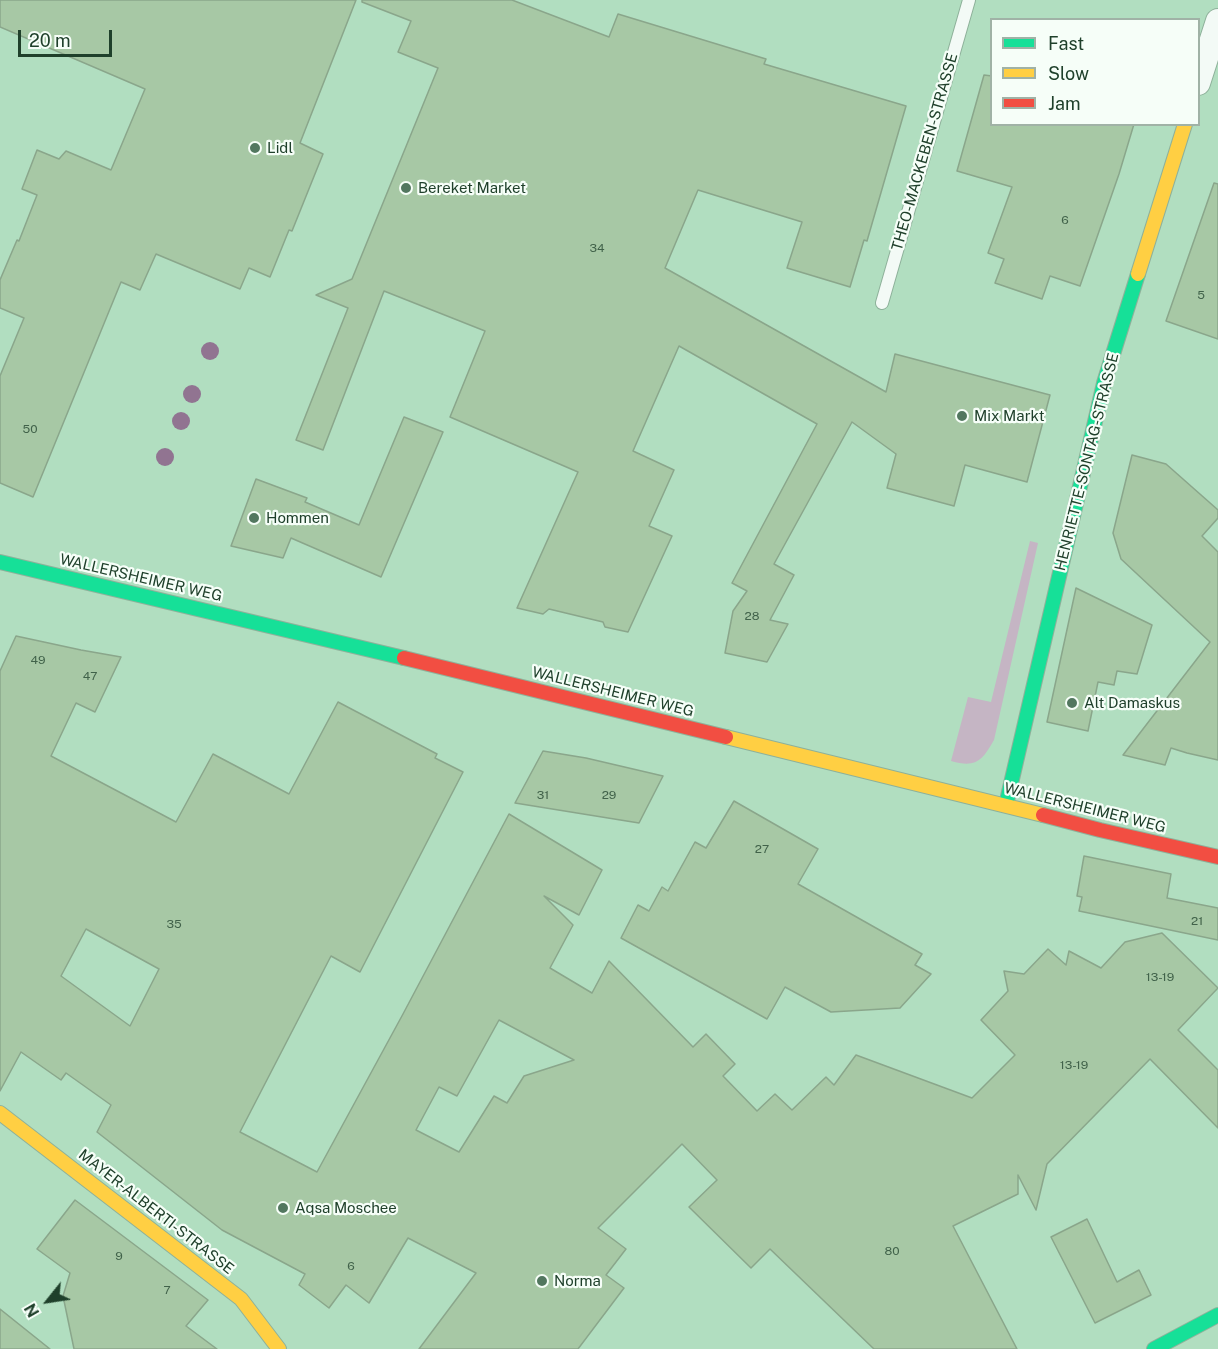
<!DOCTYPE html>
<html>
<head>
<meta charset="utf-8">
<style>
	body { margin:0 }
	#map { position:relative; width:1218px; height:1349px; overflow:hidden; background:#b1dec0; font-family:"Public Sans",sans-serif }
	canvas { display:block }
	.legend { position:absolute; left:990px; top:18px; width:210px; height:108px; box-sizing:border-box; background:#f6fef8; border:2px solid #a0b2a6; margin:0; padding:8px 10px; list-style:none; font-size:18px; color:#1f402b }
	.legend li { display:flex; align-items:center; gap:12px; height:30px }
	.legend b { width:30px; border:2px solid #a0b2a6 }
	.north { position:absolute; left:18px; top:1271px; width:60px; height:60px; -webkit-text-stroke:4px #f6fef8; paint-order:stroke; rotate:240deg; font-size:16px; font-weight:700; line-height:24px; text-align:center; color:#1f402b }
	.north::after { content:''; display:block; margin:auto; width:21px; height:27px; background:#1f402b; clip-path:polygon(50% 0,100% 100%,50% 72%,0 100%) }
	.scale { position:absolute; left:18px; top:30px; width:94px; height:27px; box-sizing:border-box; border:3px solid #1f402b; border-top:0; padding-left:8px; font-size:18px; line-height:21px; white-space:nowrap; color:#1f402b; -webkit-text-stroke:4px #f6fef8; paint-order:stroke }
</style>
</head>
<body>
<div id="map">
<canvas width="1218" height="1349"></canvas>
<ul class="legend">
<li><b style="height:8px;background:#16e098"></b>Fast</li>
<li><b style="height:8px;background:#ffcf43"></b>Slow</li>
<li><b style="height:8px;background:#f24e42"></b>Jam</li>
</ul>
<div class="north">N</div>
<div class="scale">20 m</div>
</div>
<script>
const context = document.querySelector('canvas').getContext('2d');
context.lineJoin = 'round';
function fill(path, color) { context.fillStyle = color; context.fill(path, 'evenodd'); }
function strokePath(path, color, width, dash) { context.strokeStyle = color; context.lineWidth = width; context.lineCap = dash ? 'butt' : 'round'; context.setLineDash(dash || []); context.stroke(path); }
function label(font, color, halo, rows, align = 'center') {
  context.font = font + ' "Public Sans",sans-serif'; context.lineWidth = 4.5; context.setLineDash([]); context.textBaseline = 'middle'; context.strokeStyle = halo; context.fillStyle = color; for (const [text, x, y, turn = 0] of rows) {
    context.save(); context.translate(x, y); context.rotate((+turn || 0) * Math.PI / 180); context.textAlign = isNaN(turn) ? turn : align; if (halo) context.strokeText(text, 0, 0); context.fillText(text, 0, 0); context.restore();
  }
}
fill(new Path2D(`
	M1030,541l8,2 -44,197c-12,21 -18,28 -43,21l17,-64 23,5z`), '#c5b5c4');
const building = new Path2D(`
	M0,0h356l-56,143 23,11 -31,77 -3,-1 -19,47 -21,-9 -9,21 -84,-35 -16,36 -19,-8 -88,215 -33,-14v-107l24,-58 -24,-10v-28l17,-40 2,1 18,-46 -15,-6 15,-39 22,9 7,-8 45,19 34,-81 -145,-62z
	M362,0h150l97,37 9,-23 148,45 -2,5 142,42 -39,135 -3,-1 -14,47 -63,-19 15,-46 -104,-32 -33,78 221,124 9,-38 155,41 -23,87 -62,-17 -11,41 -67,-18 9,-34 -44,-32 -78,142 20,11 -24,45 18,4 -21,38 -42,-9 8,-42 14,-20 -15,-8 85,-159 -138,-78 -46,105 41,19 -25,56 23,10 -44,96 -23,-5 -2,-5 -54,-13 -6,5 -26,-6 61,-136 -128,-55 35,-86 -101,-40 -61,159 -27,-10 52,-132 -32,-13 36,-16 86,-211 -40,-16 13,-31 -49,-19z
	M984,75l8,1v48h142l-15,50 -39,112 -30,-10 -8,23 -47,-16 9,-24 -16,-6 24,-66 -55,-16z
	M1214,183l4,1v155l-52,-18z
	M404,417l39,15 -62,145 -90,-39 -8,20 -52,-12 25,-67 51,19 -2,4 54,23z
	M1132,455l34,9 52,46v8l-16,18 16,16v208l-31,-7 -16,-5 -6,17 -42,-10 87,-113 -89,-83 -8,-26z
	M1076,588l76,37 -15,49 -20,-3 -3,14 -16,-3 -10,49 -41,-9z
	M16,636l65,14 40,7 -26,55 -19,-9 -25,53 125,66 37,-68 76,40 49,-92 99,52 -2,4 28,14 -103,200 -29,-16 -91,176 77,40 86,-158 106,-200 93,56 -23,45 -35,-19 29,29 -23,43 42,25 17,-32 84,86 13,-13 29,30 -12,12 34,35 18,-17 17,16 34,-33 8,8 22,-30 116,43 43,-43 -34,-35 27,-29 -4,-20 20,3 24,-25 18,16 3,-14 32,17 24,-26 37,-9 56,55 -40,42 40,40v58l-68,-69 -103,105 -11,46 -18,-35v19l-65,32 64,123h-143l-104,-100 -19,19 -62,-61 28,-27 -35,-36 -84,84 28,21 -20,26 18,13 -46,61h-159l57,-76 -68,-35 -39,65 -23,-18 -17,23 -30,-23 6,-11 -83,-44 -125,-98 14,-27 -45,-32 -5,7 -40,-28 -21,39v-420zM86,929l73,40 -29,57 -69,-50zM499,1020l75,40 -50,16 -17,27 -13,-7 -35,56 -43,-22 23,-43 18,9z
	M543,751l43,7 77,18 -24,47 -124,-20z
	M734,801l84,48 -20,35 124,70 -7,11 16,9 -31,34 -69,4 -46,-25 -18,32 -146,-81 17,-33 11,6 13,-24 6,4 27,-49 11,6z
	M1084,856l87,18 -4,24 51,10v32l-139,-29 3,-14 -5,-1z
	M75,1200l133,100 -22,26 31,23h-143l-11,-53 7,-23 -33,-24z
	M1087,1219l30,63 22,-12 12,25 -56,28 -44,-86z
	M0,1309l50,40h-50z`);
fill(building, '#a7c8a5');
strokePath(building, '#8aa68b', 1.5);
const lane = new Path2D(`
	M882,303l87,-303`);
const street = new Path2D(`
	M1198,83l20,-62`);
const fast = new Path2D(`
	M0,562l404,96
	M1006,805l98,-422 34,-109
	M1154,1349l64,-34`);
const slow = new Path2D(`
	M1138,274l47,-150
	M726,737l317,78
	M0,1113l241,186 38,50`);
const jam = new Path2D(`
	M404,658l322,79
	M1043,815l57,15 118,27`);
strokePath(lane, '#8eb19a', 14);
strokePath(street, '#8eb19a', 26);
strokePath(fast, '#8eb19a', 16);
strokePath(slow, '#8eb19a', 16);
strokePath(jam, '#8eb19a', 16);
strokePath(lane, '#f3faf6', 12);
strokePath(street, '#f3faf6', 24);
strokePath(fast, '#16e098', 14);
strokePath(slow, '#ffcf43', 14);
strokePath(jam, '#f24e42', 14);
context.fillStyle = '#917491';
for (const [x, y] of [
	[210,351],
	[192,394],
	[181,421],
	[165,457]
]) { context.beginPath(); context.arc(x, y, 9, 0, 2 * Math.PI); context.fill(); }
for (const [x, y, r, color] of [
	[255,148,6,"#52775f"],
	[406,188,6,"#52775f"],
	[962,416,6,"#52775f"],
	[254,518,6,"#52775f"],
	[1072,703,6,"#52775f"],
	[283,1208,6,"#52775f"],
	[542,1281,6,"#52775f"]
]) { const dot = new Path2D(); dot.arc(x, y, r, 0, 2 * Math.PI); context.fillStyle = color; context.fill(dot); strokePath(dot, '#f6fef8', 2); }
label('12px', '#41624a', null, [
	["6",1065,220],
	["34",597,248],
	["5",1201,295],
	["50",30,429],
	["28",752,616],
	["49",38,660],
	["47",90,676],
	["31",543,795],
	["29",609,795],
	["27",762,849],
	["21",1197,921],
	["35",174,924],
	["13-19",1160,977],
	["13-19",1074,1065],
	["80",892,1251],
	["9",119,1256],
	["6",351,1266],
	["7",167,1290]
]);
label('15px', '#1f402b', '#f6fef8', [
	["Lidl",267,148],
	["Bereket Market",418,188],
	["Mix Markt",974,416],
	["Hommen",266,518],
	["Alt Damaskus",1084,703],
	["Aqsa Moschee",295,1208],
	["Norma",554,1281]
], 'left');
label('15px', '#1f402b', '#f6fef8', [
	["THEO-MACKEBEN-STRASSE",925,152,-74],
	["HENRIETTE-SONTAG-STRASSE",1087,462,-76],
	["WALLERSHEIMER WEG",141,578,13],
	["WALLERSHEIMER WEG",613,692,14],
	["WALLERSHEIMER WEG",1085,808,14],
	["MAYER-ALBERTI-STRASSE",156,1212,38]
]);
</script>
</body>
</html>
